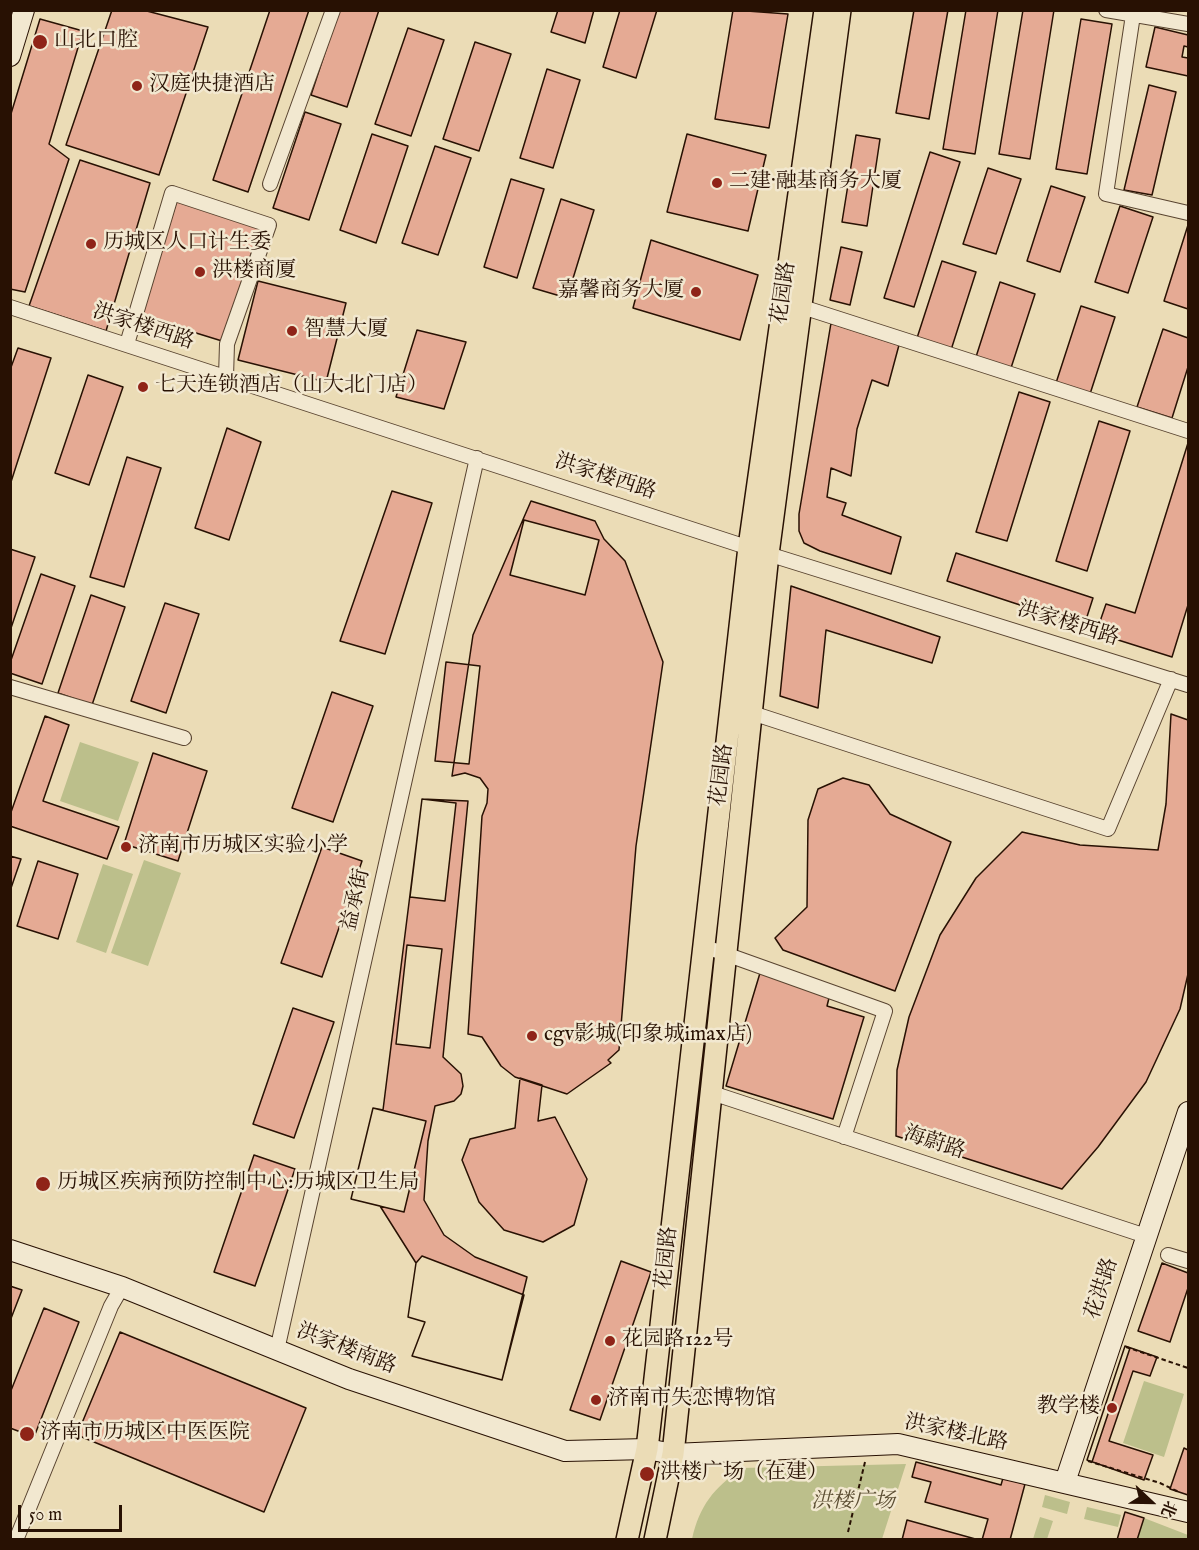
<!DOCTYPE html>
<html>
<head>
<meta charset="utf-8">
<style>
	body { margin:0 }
	#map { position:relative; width:1199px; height:1550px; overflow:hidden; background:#ebdcb6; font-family:"IM FELL English","Noto Serif SC",serif }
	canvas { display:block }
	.frame { position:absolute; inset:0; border:12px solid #281103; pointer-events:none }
	.north { position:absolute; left:1121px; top:1472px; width:60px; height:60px; -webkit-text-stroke:4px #f2e8d0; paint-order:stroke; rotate:112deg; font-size:16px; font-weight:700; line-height:24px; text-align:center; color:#281103 }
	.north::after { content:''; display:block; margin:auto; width:21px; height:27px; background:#281103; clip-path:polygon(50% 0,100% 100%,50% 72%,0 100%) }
	.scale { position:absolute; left:18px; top:1505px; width:104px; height:27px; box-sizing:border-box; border:3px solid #281103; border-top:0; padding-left:8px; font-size:18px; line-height:21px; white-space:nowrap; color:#281103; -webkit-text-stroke:4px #f2e8d0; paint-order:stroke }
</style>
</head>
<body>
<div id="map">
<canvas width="1199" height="1550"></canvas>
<div class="frame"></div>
<div class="north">北</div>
<div class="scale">50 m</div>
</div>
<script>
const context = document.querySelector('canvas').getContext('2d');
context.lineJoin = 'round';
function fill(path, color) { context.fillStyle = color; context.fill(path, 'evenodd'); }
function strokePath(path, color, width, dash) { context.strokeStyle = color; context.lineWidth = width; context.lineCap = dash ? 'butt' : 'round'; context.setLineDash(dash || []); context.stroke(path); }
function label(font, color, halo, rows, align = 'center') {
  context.font = font + ' "IM FELL English","Noto Serif SC",serif'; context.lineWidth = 5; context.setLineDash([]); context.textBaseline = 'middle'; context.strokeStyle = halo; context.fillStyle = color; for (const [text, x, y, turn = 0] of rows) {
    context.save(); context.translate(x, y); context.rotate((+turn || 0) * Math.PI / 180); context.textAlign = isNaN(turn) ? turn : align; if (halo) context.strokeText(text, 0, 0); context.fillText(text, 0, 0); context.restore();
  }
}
fill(new Path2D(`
	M80,742l59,20 -21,59 -58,-20z
	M144,860l37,13 -33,93 -37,-13z
	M103,864l30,10 -27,79 -30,-11z
	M1144,1381l40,13 -20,63 -41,-14z
	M906,1464l-24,75h-190c8,-34 21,-50 50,-71z
	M1045,1495l25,7 -3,12 -25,-7z
	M1087,1507l34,8 -3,12 -34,-8z
	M1040,1517l13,4 -6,18h-14z
	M1144,1518l44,17v4l-51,1z`), '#bcbf8b');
const building = new Path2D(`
	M112,10h31l65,17 -49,148 -93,-30z
	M270,10h39l-61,182 -35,-12z
	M339,10h40l-32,97 -36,-12z
	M558,10h36l-9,33 -34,-11z
	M620,10h37l-21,68 -33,-11z
	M733,10l55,4 -19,114 -54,-9z
	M914,10h34l-19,109 -33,-6z
	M966,10h32l-23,144 -32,-5z
	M1023,10h31l-24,149 -31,-5z
	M40,19l43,12 -34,113 20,15 -44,133 -15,-3v-172z
	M1081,19l31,5 -25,150 -31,-5z
	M1155,27l33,8v12l-4,-1 -2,11 6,1v18l-42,-9z
	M408,28l36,12 -33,96 -36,-12z
	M475,42l36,12 -32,97 -36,-12z
	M547,69l33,11 -27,88 -33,-10z
	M1149,85l27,7 -24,103 -28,-5z
	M305,112l36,12 -32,96 -36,-12z
	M372,134l36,12 -32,97 -36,-13z
	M687,134l79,21 -18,76 -81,-19z
	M856,135l24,4 -13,87 -25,-4z
	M435,146l36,12 -33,97 -36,-12z
	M930,152l30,10 -46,145 -30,-9z
	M80,160l70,23 -44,148 -77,-25z
	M988,168l33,11 -25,75 -33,-10z
	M511,179l33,10 -27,89 -33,-11z
	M1051,186l34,11 -25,75 -33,-11z
	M561,199l33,11 -27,88 -34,-10z
	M177,200l83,28 -38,113 -81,-25z
	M1120,206l33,11 -25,76 -33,-11z
	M1188,225v84l-24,-8z
	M651,240l107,35 -18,65 -107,-32z
	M841,247l21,5 -12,53 -20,-5z
	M942,261l34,11 -25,78 -34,-12z
	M258,281l88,22 -20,79 -88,-22z
	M1000,282l35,12 -25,77 -35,-11z
	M1081,306l34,11 -25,77 -34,-11z
	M831,323l68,22 -11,41 -16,-6 -15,49 -6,47 -20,-8 -4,29 19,6 -4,12 59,22 -10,37 -71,-23 -16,-8 -5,-12v-17z
	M1163,329l25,9v29l-16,51 -35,-11z
	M417,330l49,12 -22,67 -48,-12z
	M18,348l33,10 -41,127v-115z
	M88,375l35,12 -34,98 -34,-12z
	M1019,392l31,10 -43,139 -31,-9z
	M1099,421l31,10 -43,140 -31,-10z
	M227,428l34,14 -32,98 -34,-12z
	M1188,443v162l-16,52 -76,-24 10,-29 29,9z
	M127,457l34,11 -37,119 -34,-10z
	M392,491l40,12 -47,151 -45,-13z
	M531,501l64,20 9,18 21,22 38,101 -27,184 -17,204 -11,10 3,3 -44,31 -52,-17 -14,-11 -19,-29 -14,-3 14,-218 5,-13 1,-14 -8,-11 -15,-5 -13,3 21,-141z
	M524,520l75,20 -14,55 -75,-20z
	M10,549l25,8 -25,74z
	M956,553l137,45 -9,28 -137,-45z
	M41,574l34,12 -33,98 -32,-11v-10z
	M791,586l149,51 -8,26 -106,-33 -8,78 -38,-12z
	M91,595l34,12 -33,98 -34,-12z
	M165,603l34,11 -33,99 -35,-12z
	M446,662l34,4 -11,98 -34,-3z
	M332,692l41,14 -40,116 -41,-14z
	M1171,714l17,6v254l-8,35 -34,73 -48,65 -36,42 -166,-53 1,-66 12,-53 31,-82 36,-57 46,-46 58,13 78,5 8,-46z
	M45,716l24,9 -26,76 76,26 -12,32 -97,-33v-11z
	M153,753l54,18 -29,90 -54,-17z
	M843,778l26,7 21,29 61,28 -56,149 -112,-41 -8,-12 32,-31 1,-87 10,-31z
	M422,799l34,4 -11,98 -35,-4z
	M422,799l46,2 -25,256 18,17 2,12 -2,8 -7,7 -19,5 -7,35 -4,59 20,35 31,22 52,20 -25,103 -90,-24 13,-34 -17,-5 8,-54 -36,-57 -29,-7 22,-91 10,2z
	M322,847l40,14 -40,116 -41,-14z
	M10,856l11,3 -11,32z
	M38,861l40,13 -20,65 -41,-13z
	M407,945l35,4 -12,99 -34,-4z
	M760,973l70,21 -3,12 37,11 -31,102 -107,-33z
	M293,1008l41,14 -40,116 -41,-14z
	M520,1078l22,7 -4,36 17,-4 32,62 -13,46 -31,17 -39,-12 -25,-28 -17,-42 8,-21 45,-11z
	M373,1108l53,13 -22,91 -53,-13z
	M254,1155l41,14 -40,117 -41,-14z
	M422,1256l102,39 -22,85 -90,-24 13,-34 -17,-5 8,-54z
	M621,1261l30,11 -51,148 -30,-10z
	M1162,1263l26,10v15l-18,54 -32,-11z
	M10,1286l12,4 -12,31z
	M44,1308l35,14 -45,115 -24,-9v-35z
	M120,1332l186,76 -42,104 -187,-77z
	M1125,1346l32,11 -7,19 -17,-5 -24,70 44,14 -9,25 -57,-20z
	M1125,1346l5,2 -38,114 -5,-2z
	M1184,1448l4,2v45l-18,-6z
	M916,1462l85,23 2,-7 22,6 -15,56h-28l6,-21 -63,-17 6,-20 -19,-5z
	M1125,1512l19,6 -7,22h-20z
	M907,1520l72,20h-77z`);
fill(building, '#e5aa94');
strokePath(building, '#281103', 1.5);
const street = new Path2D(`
	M1106,10l82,14
	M1133,15l-27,179 82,19
	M270,184l63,-174
	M793,304l395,127
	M10,307l758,247 420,131
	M127,344l45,-151 97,32 -42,119 -1,33
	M10,687l174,51
	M752,713l356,116 63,-150
	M703,946l182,65 -41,126
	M709,1092l437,144
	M1168,1255l20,6
	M277,1350l200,-892
	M16,1540l95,-234 11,-19`);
const secondary = new Path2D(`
	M10,56l14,-46
	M10,1250l112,37 227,92 216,72 82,-2 26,5 225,-10 290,68
	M1065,1482l123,-370`);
const primary = new Path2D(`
	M627,1540l20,-91 102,-902 76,-537
	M655,1540l18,-86 95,-900 72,-544`);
strokePath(street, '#594430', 16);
strokePath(secondary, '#281103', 22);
strokePath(primary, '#281103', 24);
strokePath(new Path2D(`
	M1126,1347l62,21
	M1088,1461l72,22 19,9
	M848,1532l17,-70`), '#281103', 2, [4.5, 3]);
strokePath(street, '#f2e8d0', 14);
strokePath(secondary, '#f2e8d0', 20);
strokePath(primary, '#ebdcb6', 21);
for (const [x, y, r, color] of [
	[40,42,8,"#8f2418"],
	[137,86,6,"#8f2418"],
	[717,183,6,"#8f2418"],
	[91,244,6,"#8f2418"],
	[200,272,6,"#8f2418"],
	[696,292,6,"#8f2418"],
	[292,331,6,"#8f2418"],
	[143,387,6,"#8f2418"],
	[126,847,6,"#8f2418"],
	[532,1036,6,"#8f2418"],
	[43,1184,8,"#8f2418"],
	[610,1341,6,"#8f2418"],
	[596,1400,6,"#8f2418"],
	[1112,1408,6,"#8f2418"],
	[27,1434,8,"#8f2418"],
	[647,1474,8,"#8f2418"]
]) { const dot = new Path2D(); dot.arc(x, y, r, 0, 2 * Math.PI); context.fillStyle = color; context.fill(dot); strokePath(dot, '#f2e8d0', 2); }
label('21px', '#281103', '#f2e8d0', [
	["山北口腔",54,42],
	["汉庭快捷酒店",149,86],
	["二建·融基商务大厦",729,183],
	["历城区人口计生委",103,244],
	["洪楼商厦",212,272],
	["嘉馨商务大厦",684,292,"right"],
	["智慧大厦",304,331],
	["七天连锁酒店（山大北门店）",155,387],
	["济南市历城区实验小学",138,847],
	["cgv影城(印象城imax店)",544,1036],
	["历城区疾病预防控制中心:历城区卫生局",57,1184],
	["花园路122号",622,1341],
	["济南市失恋博物馆",608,1400],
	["教学楼",1100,1408,"right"],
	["济南市历城区中医医院",40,1434],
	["洪楼广场（在建）",660,1474]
], 'left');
label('21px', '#281103', '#f2e8d0', [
	["花园路",785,293,-82],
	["洪家楼西路",143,328,18],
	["洪家楼西路",605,478,18],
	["洪家楼西路",1068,625,17],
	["花园路",723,775,-83],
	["益承街",357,900,-77],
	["海蔚路",934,1144,18],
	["花园路",668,1258,-84],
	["花洪路",1103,1289,-72],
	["洪家楼南路",346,1350,21],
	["洪家楼北路",956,1434,12]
]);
label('italic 21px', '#5c4e33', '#f2e8d0', [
	["洪楼广场",853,1503]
]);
</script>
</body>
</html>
